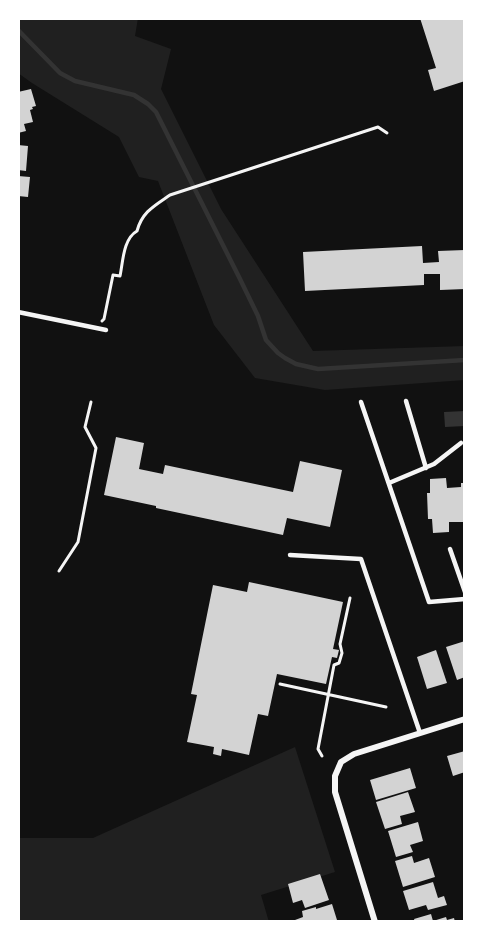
<!DOCTYPE html>
<html>
<head>
<meta charset="utf-8">
<style>
	body { margin:0 }
	#map { position:relative; width:483px; height:940px; overflow:hidden; background:#111; font-family:"Titillium Web",sans-serif }
	canvas { display:block }
	.frame { position:absolute; inset:0; border:20px solid #fff; pointer-events:none }
</style>
</head>
<body>
<div id="map">
<canvas width="483" height="940"></canvas>
<div class="frame"></div>
</div>
<script>
const context = document.querySelector('canvas').getContext('2d');
context.lineJoin = 'round';
function fill(path, color) { context.fillStyle = color; context.fill(path, 'evenodd'); }
function strokePath(path, color, width, dash) { context.strokeStyle = color; context.lineWidth = width; context.lineCap = dash ? 'butt' : 'round'; context.setLineDash(dash || []); context.stroke(path); }
fill(new Path2D(`
	M18,18h120l-3,18 36,13 -10,40 60,120 92,142 152,-5v34l-140,10 -70,-12 -41,-53 -56,-144 -19,-4 -20,-40 -87,-54 -14,-10z
	M295,747l40,125 -74,23 8,27h-251v-84h75z`), '#202020');
fill(new Path2D(`
	M465,411v15l-20,1 -1,-15z`), '#333');
strokePath(new Path2D(`
	M18,30l42,43 15,8 59,14 14,9 8,8 84,167 18,37 8,24 12,13 7,5 11,6 22,5 147,-9`), '#333', 4.5);
fill(new Path2D(`
	M420,18h45v63l-31,10 -6,-21 8,-2z
	M31,89l5,17 -4,1 1,2 -3,1 3,12 -9,2 2,7 -8,2v-41z
	M18,145l10,1 -2,25 -8,-1z
	M18,176l12,1 -2,20 -10,-1z
	M422,246l1,17 16,-1 -1,-11 27,-1v39l-25,1v-16h-16v11l-119,6 -2,-39z
	M116,437l28,6 -5,26 24,5 2,-9 128,27 7,-31 42,9 -12,57 -43,-9 -4,17 -127,-27v-2l-52,-11z
	M446,478l1,10 14,-1v-4h4v46h-2v-7h-14v10l-16,1 -1,-14h-4l-1,-26h3v-14z
	M249,582l94,20 -10,47 6,1 -2,8 -5,-1 -6,27 -49,-10 -9,42 -10,-2 -9,41 -27,-6 -1,7 -8,-2 1,-7 -27,-5 10,-47 -6,-1 22,-109 34,7z
	M465,641v36l-8,3 -11,-33z
	M436,650l11,33 -20,6 -10,-32z
	M465,751v21l-12,4 -6,-20z
	M410,768l6,20 -40,12 -6,-20z
	M408,792l7,20 -15,4 2,8 -17,5 -9,-27z
	M418,822l5,19 -13,4 3,7 -17,5 -8,-26z
	M412,856l2,7 15,-5 6,19 -32,10 -8,-26z
	M320,874l9,26 -24,8 -3,-8 -9,3 -5,-19z
	M433,882l5,16 6,-2 3,9 -19,5 -2,-5 -17,5 -6,-19z
	M332,904l5,16 -5,2h-36l-1,-2 8,-3 -1,-6 14,-4v2z
	M431,914l2,7 13,-4 1,3 7,-2 1,4h-40l-1,-3z`), '#d3d3d3');
strokePath(new Path2D(`
	M102,321l2,-2 9,-44 7,1c3,-14 3,-37 17,-45 5,-19 17,-25 33,-36l208,-68 9,6
	M59,571l19,-29 18,-94 -11,-21 6,-25
	M280,684l106,23
	M322,756l-4,-7 16,-84 5,-2 3,-10 -2,-9 10,-46`), '#f5f5f5', 3);
strokePath(new Path2D(`
	M18,312l88,18
	M406,401l20,67
	M361,402l68,200 36,-3
	M389,483l45,-19 27,-21
	M450,549l15,43
	M290,555l71,4 59,174`), '#f5f5f5', 4.5);
strokePath(new Path2D(`
	M375,922l-40,-130v-16l6,-14 13,-8 111,-35`), '#f5f5f5', 6);
</script>
</body>
</html>
